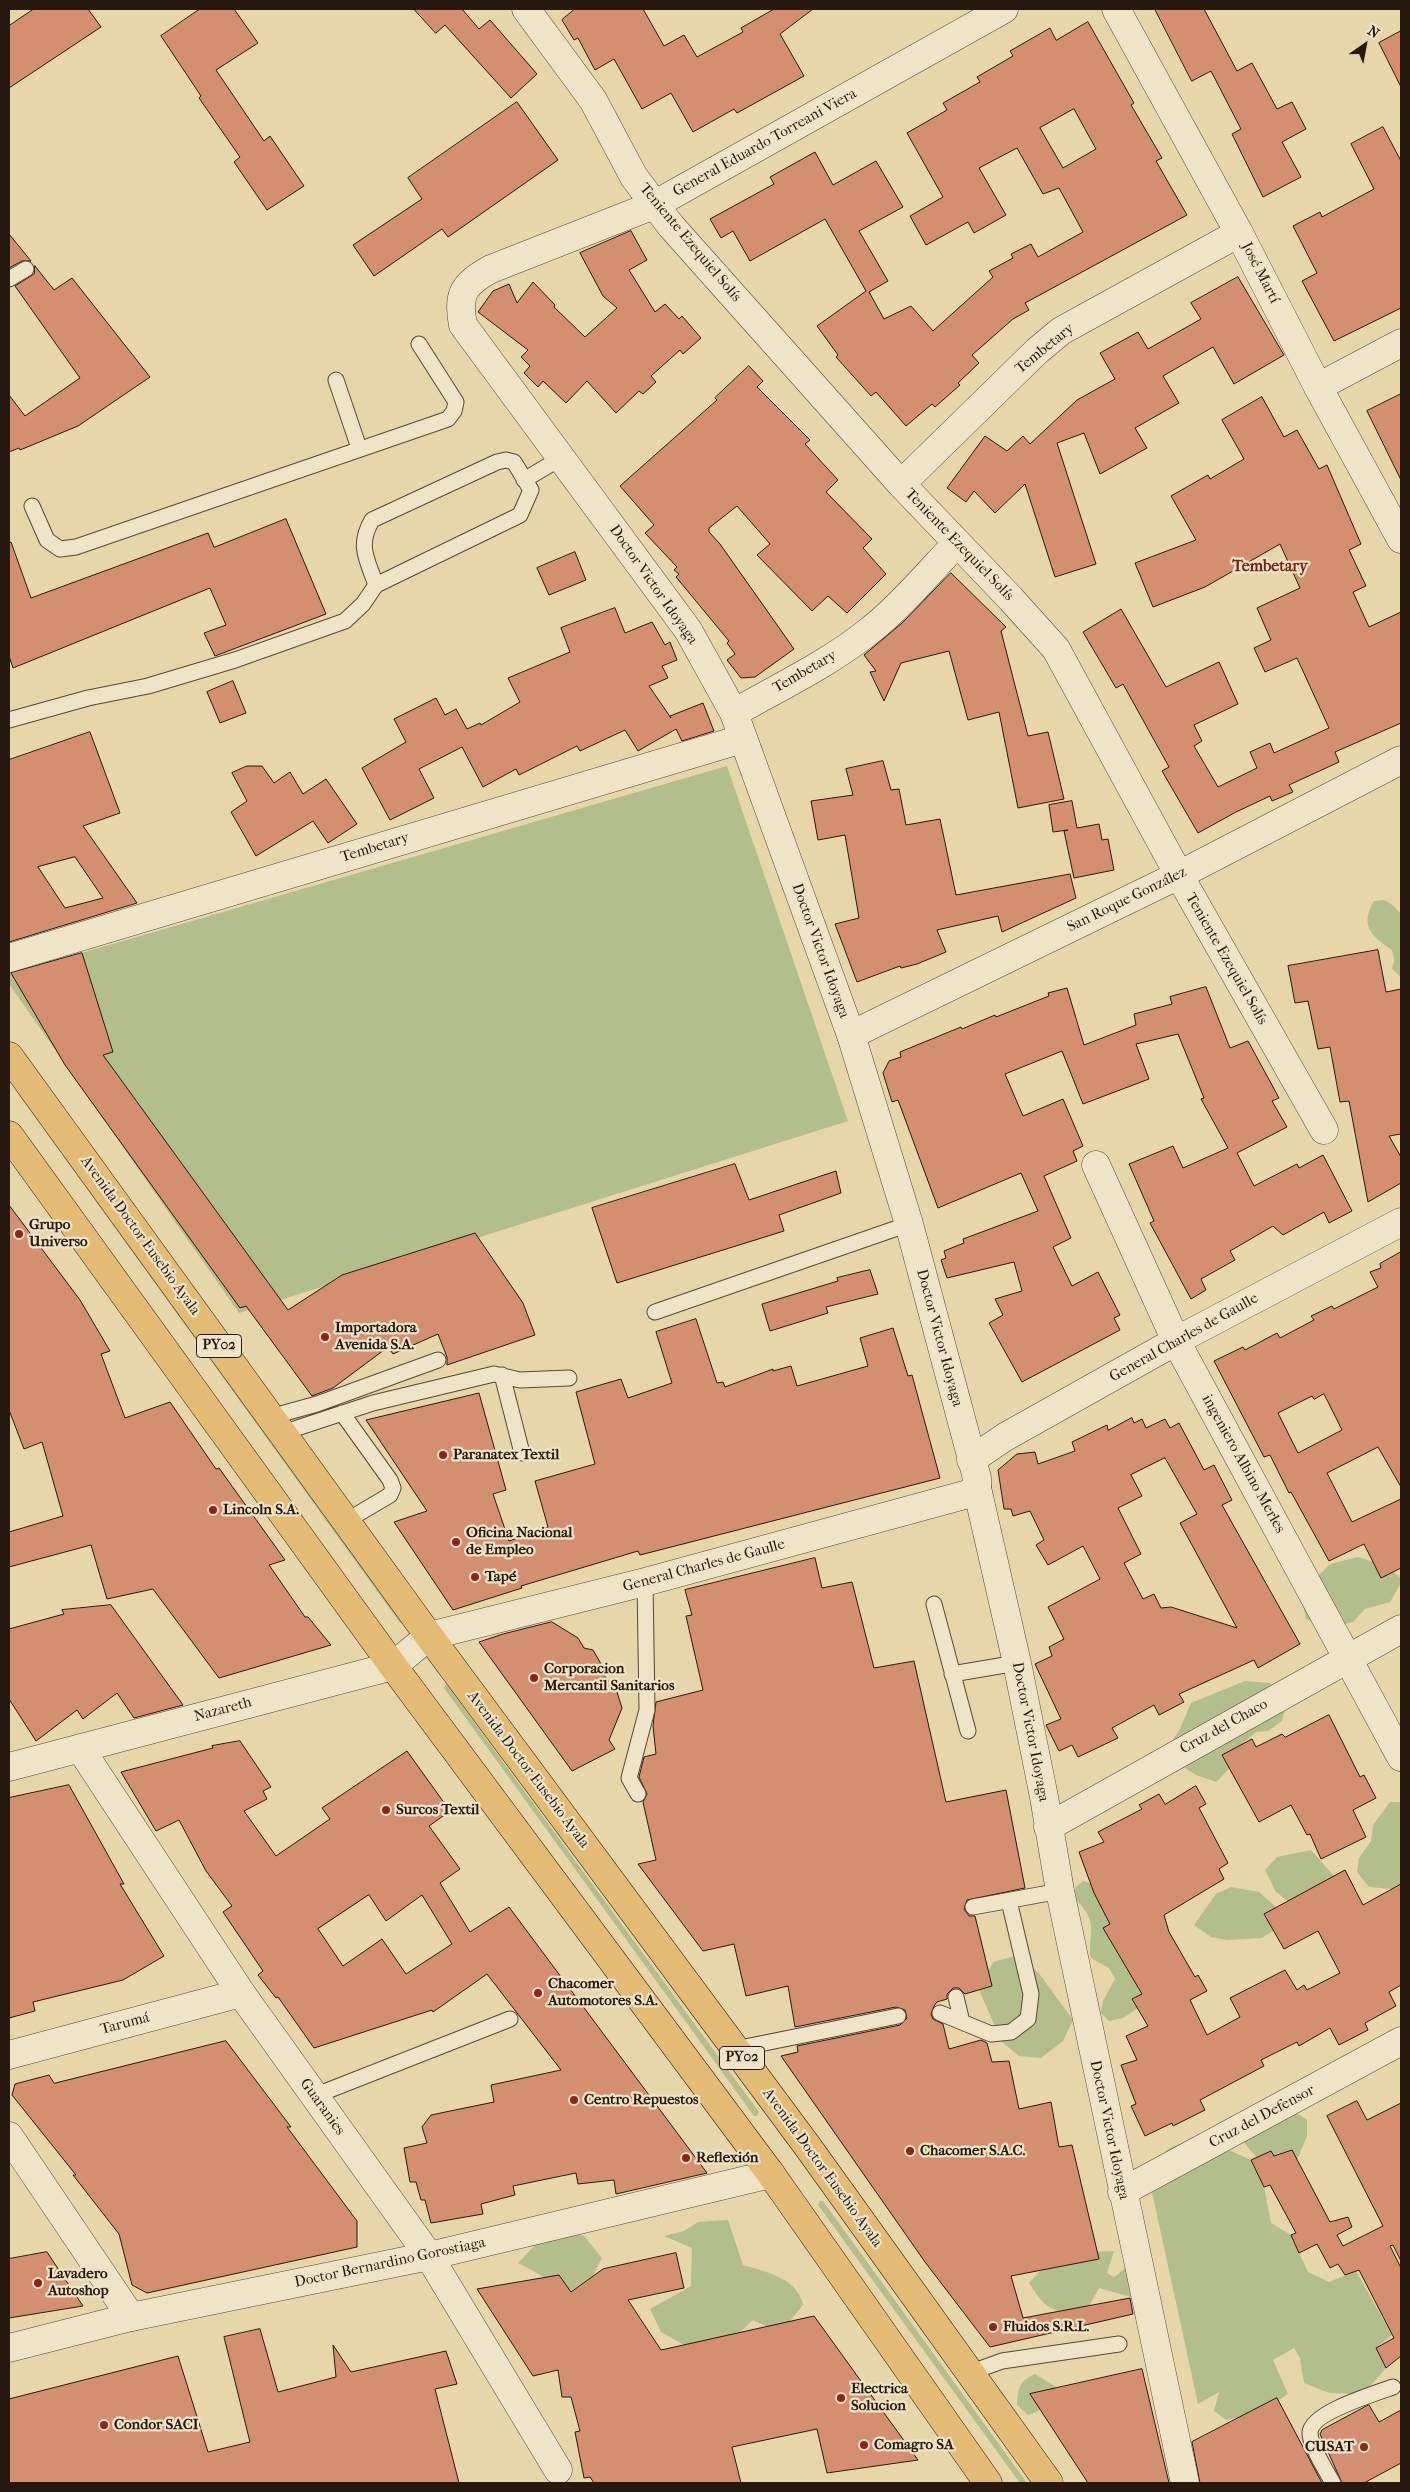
<!DOCTYPE html>
<html>
<head>
<meta charset="utf-8">
<style>
	body { margin:0 }
	#map { position:relative; width:1410px; height:2492px; overflow:hidden; background:#e7d6aa; font-family:"IM FELL French Canon",serif }
	canvas { display:block }
	.frame { position:absolute; inset:0; border:10px solid #27190f; pointer-events:none }
	.north { position:absolute; left:1340px; top:20px; width:50px; height:50px; -webkit-text-stroke:4px #efe4c8; paint-order:stroke; rotate:33deg; font-size:14px; font-weight:700; line-height:20px; text-align:center; color:#27190f }
	.north::after { content:''; display:block; margin:auto; width:18px; height:22px; background:#27190f; clip-path:polygon(50% 0,100% 100%,50% 72%,0 100%) }
</style>
</head>
<body>
<div id="map">
<canvas width="1410" height="2492"></canvas>
<div class="frame"></div>
<div class="north">N</div>
</div>
<script>
const context = document.querySelector('canvas').getContext('2d');
context.lineJoin = 'round';
function fill(path, color) { context.fillStyle = color; context.fill(path, 'evenodd'); }
function strokePath(path, color, width, dash) { context.strokeStyle = color; context.lineWidth = width; context.lineCap = dash ? 'butt' : 'round'; context.setLineDash(dash || []); context.stroke(path); }
function label(font, color, halo, rows, align = 'center') {
  context.font = font + ' "IM FELL French Canon",serif'; context.lineWidth = 4.5; context.setLineDash([]); context.textBaseline = 'middle'; context.strokeStyle = halo; context.fillStyle = color; for (const [text, x, y, turn = 0] of rows) {
    context.save(); context.translate(x, y); context.rotate((+turn || 0) * Math.PI / 180); context.textAlign = isNaN(turn) ? turn : align; if (halo) context.strokeText(text, 0, 0); context.fillText(text, 0, 0); context.restore();
  }
}
fill(new Path2D(`
	M727,766l121,355 -609,192 -230,-329v-10z
	M1384,900l10,6 7,8v63l-9,-8 2,-9 -2,-10c-20,-14 -33,-24 -18,-49z
	M20,1093l382,528 -2,2 -381,-528z
	M1358,1557l25,8 18,13v5l-11,19 -25,7 -12,13 -27,6 -20,-9 -4,-21 15,-21 13,-13z
	M1245,1681l25,2 18,16 -6,22 -14,10 -12,1 -16,14 -11,23 -13,13 -20,-7 -20,-13 -7,-17 11,-16 11,-26z
	M446,1684l313,428 -2,4h-3l-310,-428z
	M1390,1802h11v82l-9,5 -23,-2 -12,-15 2,-14 12,-17 2,-16z
	M1311,1850l23,26 -12,18 -13,8 -21,-1 -12,-9 -11,-22 12,-13z
	M1083,1881l23,7 40,115 -23,15 -14,3 -8,-8 2,-12 12,-22 -6,-11 -18,-10c-3,-11 1,-20 0,-32 0,-11 -11,-22 -18,-30l3,-9z
	M1231,1887l28,5 17,15 3,20 -17,11 -35,2 -16,-3 -17,-12 22,-31z
	M1015,1956l23,16 35,48 -10,21 -22,17 -22,-2 -17,-14 -23,-52 14,-28z
	M1289,2108l18,12v16l-10,24 -18,10c-18,-6 -27,-16 -37,-31z
	M1207,2140l44,20 13,27 7,36 20,12 17,37 21,10 27,-11 36,64 -16,13 10,20 -23,26 -34,-1 -25,-10 -4,-25 -6,-10 -21,12 15,34 -28,19 -34,7 -12,-9 5,-19 -21,12 -49,-226c14,-34 24,-34 58,-38z
	M820,2201h3l204,282h-7l-202,-278z
	M728,2220l15,45c23,7 55,13 60,40l-13,16 -16,9 -21,-10 -15,14 -54,11 -23,-13 -11,-23 41,-23 1,-38 -28,-12 20,-5 14,-9z
	M560,2230l24,6 18,22 -9,18 -22,15 -53,-28 25,-26z
	M1114,2251l-7,22 7,4 14,-11 8,18 -5,13 -32,-9 -11,20c-33,6 -40,5 -59,-25l20,-22 40,-9z
	M1035,2374l21,13c-6,15 -12,24 -28,28l-11,-10c1,-17 2,-24 18,-31z`), '#b2be8b');
const building = new Path2D(`
	M34,9h54l13,18 -92,61v-62z
	M200,9h34l24,34 -42,27 48,71 6,-5 34,50 -37,24 -33,-48 6,-5 -41,-59 2,-2 -40,-60z
	M414,9h48l17,20 11,-9 47,54 -26,24 -66,-73 -9,8z
	M575,9h68l21,37 20,-11 13,22 46,-25 -2,-4 33,-19h39l-33,25 24,42 -67,37 -3,-4 -41,23 -22,-39 -29,16 -28,-50 -19,11 -17,-32 -4,2 -12,-20z
	M1155,9h49l33,62 15,-8 25,46 15,-7 14,27 -24,13 19,35 -38,20 -31,-63 9,-5 -30,-58 -19,10z
	M1088,22l46,81 -3,2 31,53 -6,3 31,54 -162,88 4,7 -16,9 -41,36 7,8 -21,20 2,2 -25,22 -3,-3 -26,22 -30,-34 -5,4 -35,-39 2,-2 -21,-29 49,-35 -41,-72 -75,42 -17,-30 -12,7 -11,-19 64,-35 -4,-7 45,-25 18,33 43,-24 27,46 -44,24 29,50 -19,11 15,27 27,-13 22,25 60,-54 -4,-6 24,-13 -2,-4 20,-10 7,13 45,-25 -24,-44 -16,6 -26,-46 -38,20 27,47 -32,18 -6,-11 -42,23 -16,-29 33,-19 -36,-64 40,-23 -4,-7 37,-21 -3,-5 36,-21 -3,-5 40,-23 6,12zM1074,109l22,40 -33,19 -23,-40z
	M1401,31v56l-22,-44z
	M517,102l41,58 -110,77 -6,-8 -68,47 -21,-31 69,-46 -14,-21z
	M1383,127l18,34v147l-67,33 -32,-60 15,-8 -24,-47 27,-14 2,5 52,-28 -23,-45z
	M631,231l16,29 -18,10 26,42 10,-8 14,15 3,-3 19,22 -18,16 -3,-4 -29,26 5,6 -13,12 -4,-3 -23,22 -29,-32 -21,22 -23,-22 -5,6 -14,-14 6,-7 -9,-9 7,-7 -50,-38 15,-21 16,-7 8,19 16,-21 22,23 -1,2 31,30 32,-29 -14,-12 -23,-43z
	M9,234l22,27h-9l-13,7z
	M35,266l19,24 18,-12 78,99 -72,49 -58,24 -1,-2 -10,4v-57l16,21 55,-38 -65,-92 19,-12z
	M1238,277l46,78 -50,29 -21,-37 -50,29 16,27 -44,25 12,20 -47,26 -16,-41 -27,10 39,121 -41,13 -30,-93 -30,29 -21,-22 -8,11 -19,-14 38,-52 22,15 16,-15 7,8 47,-44 38,-21 -15,-26 38,-21 10,17 53,-30 -10,-16z
	M749,366l14,15 -6,6 53,53 -5,4 33,36 -12,12 46,47 -9,9 23,26 -39,39 -19,-17 -16,15 -55,-56 13,-11 -33,-38 -28,22v4l11,12 74,105 -39,28 -14,1 -14,-18 8,-6 -8,-11 2,-2 -53,-64 3,-3 -5,-4 3,-3 -32,-34 9,-8 -34,-39 97,-86 -2,-2z
	M1401,394v86l-34,-69z
	M1262,397l22,40 13,-7 22,39 8,-4 34,79 -12,6 17,36 -13,6 16,35 32,-15v111l-66,29 4,10 -50,23 4,7 -21,9 -2,-5 -34,16 -38,21 -36,-62 7,-4 -46,-83 -7,4 -33,-56 38,-23 45,78 53,-25 19,42 -44,21 8,16 -8,5 24,41 39,-19 -7,-16 20,-9 4,10 55,-25 -32,-70 -32,14 -11,-24 17,-8 -14,-32 43,-20 -20,-44 -75,43 -52,20 -18,-44 61,-23 -25,-44 37,-21 2,4 34,-20 -22,-39z
	M286,519l40,95 -111,42 -11,-23 22,-8 -16,-37 -197,80 -4,-12v-113l2,-1 20,56 177,-65 6,14z
	M575,552l11,28 -37,15 -12,-27z
	M951,573l55,54 -5,4 27,105 20,-4 16,67 -46,9 -19,-96 -31,8 -19,-69 -48,12 -17,38 -14,-29 6,-1 -12,-16 38,-32z
	M615,608l10,25 27,-11 13,23 5,-3 7,18 -15,6 6,12 -19,8 22,32 -1,-2 33,-13 11,28 -32,10 -6,-12 -38,22 -13,-21 -45,21 -3,-5 -58,29 -3,-6 -33,18 -21,-40 -43,22 15,29 -44,22 -28,-52 44,-26 -12,-23 42,-21 9,17 11,-6 11,20 13,-6 1,2 39,-23 -12,-24 62,-26 -9,-24z
	M233,681l13,32 -26,10 -13,-31z
	M90,732l30,81 -37,13 54,77 -128,39v-182zM75,857l28,41 -38,10 -27,-41z
	M883,761l8,29 8,-1 7,36 34,-6 16,76 114,-21 6,24 -74,34 -4,-16 -61,14 9,22 -29,12 -16,4 -1,-2 -43,16 -22,-58 24,-6 -14,-83 -27,5 -7,-39 42,-6 -7,-26z
	M247,766h15l12,17 16,-11 13,22 23,-15 31,45 -29,19 -15,-22 -57,35 -25,-44 16,-11 -15,-28z
	M1072,801l5,27 22,-4 3,16 6,-1 6,31 -40,8 -10,-47 4,-1 -15,2 -4,-27z
	M1378,950l8,42 15,-3v145l-12,2 12,21v26l-33,19 -19,-101 -9,1 -10,-55 -12,2 -10,-48 -13,2 -7,-37z
	M82,953l31,99 -10,3 185,255 54,-35 133,-42 48,70 12,32 -88,30v-8l-9,-23 -45,20 -5,-7 -55,41 -21,8 -66,-90 -6,2 -175,-243 -54,-92z
	M1206,987l24,61 18,-7 31,57 -7,3 15,26 -50,26 17,33 43,-22 2,4 24,-13 29,56 -23,12 -5,-11 -41,23 -10,-9 -43,25 5,9 -34,19 5,11 -15,9 -41,-76 4,-2 -25,-57 44,-18 10,22 45,-20 -27,-49 3,-1 -26,-64 -42,10 13,35 -66,25 -21,-53 -57,23 18,42 40,-17 20,47 -10,5 4,10 -33,15 27,62 -18,9 19,39 26,-14 22,43 -6,3 6,12 -98,52 -33,-59 14,-8 -8,-16 27,-8 -8,-29 -67,16 -6,-18 5,-2 -2,-7 20,-8 -1,-4 75,-28 -17,-38 -83,35 -40,-108 -6,2 -9,-29 6,-12 12,-4 -1,-5 61,-25 1,2 33,-14 1,2 53,-21 -1,-3 19,-5 17,57 52,-20 -2,-11 38,-10 -2,-7z
	M735,1164l14,36 87,-29 5,22 -62,22 5,16 -167,52 -25,-75z
	M9,1205l71,95 30,51 -9,3 24,64 45,-16 46,67 3,-1 66,92 -16,5 36,52h3l23,28 -112,33 -66,-89 -46,10 -16,-54 -82,22v-35l54,-16 -21,-74 -18,7 -15,-39z
	M1401,1252v235l-23,-40 -51,26 25,49 49,-23v69l-20,10 -17,-34 -35,17 -38,-69 -2,1 -19,-38 -6,2 -50,-96 29,-14 2,3 32,-17 3,5 34,-18 -3,-4 21,-10 2,3 44,-22 -8,-15 11,-4 -1,-4zM1324,1394l18,36 -44,23 -20,-40 34,-17 2,3z
	M870,1270l8,24 -52,13 2,6 -58,18 -8,-27 76,-23 -1,-3z
	M696,1319l21,64 6,-1 2,5 48,-18v2l18,-5 6,20 71,-20 -8,-28 33,-10 15,48 4,-1 28,103 -300,77 -2,-4 -117,35 1,2 -69,22 -59,-88 33,-11 -61,-91 113,-27 27,97 -13,4 16,47 39,-14 -13,-46 60,-17 -19,-72 45,-13 7,19 44,-15 -16,-51z
	M1132,1418l2,5 8,-4 4,9 19,-9 5,9 9,-5 25,47 10,-5 18,35 -10,5 78,139 -42,24 -4,-8 -75,34 5,8 -25,13 -5,-10 -42,23 6,10 -40,19 -6,-12 -13,6 -13,-26 15,-6 -26,-55 17,-8 -3,-9 15,-8 -16,-32 52,-28 -17,-33 -35,19 -12,-20 8,-5 -14,-29 -17,5 -2,-7h-7l-6,-39 19,-16 18,-2 3,12 37,-13 -3,-9 35,-17 1,5zM1165,1458l32,56 -17,9 57,105 -66,-21 -10,1 -7,-14 -11,5 -19,-36 17,-9 -23,-46 24,-12 -11,-21z
	M815,1558l7,30 30,-6 22,86 40,-7 32,141 60,-12 19,98 -58,12 -3,9 5,7h6l17,70 -27,8 -6,-6h-6l-6,6v5l-10,3 -3,4 -3,8 2,5 10,5 6,25 32,-9 6,3 5,19 17,-1 10,48 32,-7 8,45 13,-2 27,114 -88,17 12,42 107,-20 3,16 -143,33 -65,-85 -144,-206 17,-4 -1,-6 103,-21 7,-7 -2,-8 -9,-3 -101,20 -7,-41 -42,10 -12,-52 -31,7 -65,-87 18,-4 -13,-58 4,-8 -8,-17 5,-20 12,-3 -3,-28 3,-24 47,-12 -17,-74 6,-1 -7,-25z
	M111,1605l72,100 -49,13 -17,-25 -34,26 -6,-9 -41,31 -27,-42v-70l55,-15 -2,-4z
	M552,1622l26,16 6,10 9,2 7,12 3,12 14,18 5,16 -13,32 6,9 -43,22 -93,-129 24,-8z
	M1329,1715l31,62 4,-2 12,23 -23,12 13,27 -45,22 -11,-25 -3,1 -16,-30 -32,17 -37,-67 30,-16 4,8 26,-13 3,3z
	M240,1741l31,46 -8,4 4,8 -23,12 32,45 54,-37 -8,-11 85,-57 43,60 -21,15 31,43 -20,14 30,49 39,-25 198,266 -91,21 -2,-14 -36,4 -2,-11 -63,13 2,9 -34,9 2,10 -52,9 -6,-23h-4l-5,-18h-6l-6,-34 23,-5 -5,-16 9,-12 63,-13 -3,-17 70,-15 -74,-96 -54,38 -1,-2 -118,38 -36,-51 -2,1 -18,-23 5,-4 -40,-59 9,-6 -26,-35 -27,-51 -23,11 -35,-59 92,-24 -1,-2zM369,1895l17,26 36,-26 30,49 -46,30 -24,-35 -39,27 -25,-37z
	M69,1785l55,99h-4l44,72 -41,24 -90,22 2,9 -26,7v-220z
	M1196,1786l10,18 -7,4 29,55 -9,6 5,10 -60,36 5,17 26,45 3,-2 9,16 -17,9 17,35 33,-18 -10,-19 55,-28 12,20 7,-5 3,5 33,-17 -22,-42 -34,18 -20,-35 81,-44 18,35 38,-21v101l-12,7 7,14 -31,17 3,7 -29,15 -9,-17 -31,18 -2,-4 -36,18 3,6 -64,34 5,10 -32,16 -1,-3 -27,13 -14,-30 5,-2 -15,-39 16,-5 -11,-24 22,-10 -16,-27 10,-5 -39,-66 7,-4 -16,-31 -15,-41 25,-10 -6,-10 44,-23 -3,-4 20,-11 6,10z
	M226,2041l65,86h-4l70,94v26l-210,46 -15,-8 -13,-51 -46,-59h3l-64,-80 3,-11 34,-9 5,8z
	M1357,2101l10,19 34,-17v158l-8,-16 -3,1 11,22v88l-15,12 -10,-20 18,-10 -35,-68 -14,5 -7,-11 -8,4 -13,-24 -18,9 -8,-18 5,-2 -26,-48 -6,2 -13,-27 20,-9 3,5 18,-6 38,72 18,-5 4,10 -15,8 6,11 40,-20 -56,-110z
	M47,2252l36,54 -74,12v-59z
	M676,2253l8,35 -56,12 33,50 153,-34 104,144 -91,13 -10,-44 -85,18 9,36h-147l-4,-6 -6,1 -9,-46 5,-1 -9,-34h-9l-4,-27 -25,6 -56,-87 82,-14 12,17 32,-23z
	M260,2329l18,63 58,-15 -3,-32 18,27 95,-21 11,33 -22,5 24,94h-450v-84l169,-43 30,96 42,-10 -26,-105z
	M1142,2369l27,114h-81l-58,-89z
	M1277,2398l45,85h-122l-8,-41z
	M1369,2405l10,17 22,-12v53l-37,20h-22l-22,-49 2,-4z`);
fill(building, '#d48f71');
strokePath(building, '#27190f', 1);
const service = new Path2D(`
	M9,279l17,-10
	M336,380l23,68
	M524,480l37,-22
	M32,506l15,34 13,9 16,-2 372,-128 6,-8 2,-9 -37,-58
	M9,720l79,-22 60,-12 87,-26 110,-39 18,-17 13,-19 144,-70 11,-25 -17,-28 -8,-2 -9,2 -125,58c-15,26 -5,39 4,65
	M655,1312l254,-88
	M502,1375l20,78
	M342,1413l48,67 3,8 -3,7 -44,26
	M270,1417l47,-13 121,-44
	M282,1433l91,-30 121,-29 26,6 49,-2
	M934,1604l34,127
	M952,1674l65,-11
	M638,1794l-9,-16 18,-68 -2,-128
	M973,1907l87,-16
	M956,1997l6,25
	M940,2013l51,21 20,-2 17,-13 3,-25 -22,-93
	M735,2049l163,-33
	M314,2096l196,-77
	M969,2373l33,-12 117,-17
	M1333,2483c-6,-11 -23,-37 -23,-50 0,-20 66,-40 83,-46`);
const minor = new Path2D(`
	M526,9l67,91 41,77 37,49 230,258 110,115 45,50 123,226 145,255
	M1318,387l83,-44
	M901,484l136,-133 24,-20 178,-98
	M734,713c45,-26 94,-49 134,-81 33,-26 60,-59 89,-89
	M9,958l733,-219
	M851,1035l-117,-322 -46,-83 -225,-305c-6,-30 0,-41 28,-56l163,-64 350,-196
	M1096,1165l80,176
	M977,1488l40,175 27,134 16,94 125,592
	M80,1748l161,245 188,263 129,214
	M9,1767l384,-101
	M1048,1827l353,-198
	M9,2055l232,-62
	M9,2136l122,181
	M1122,2192l279,-151`);
const tertiary = new Path2D(`
	M1116,9l123,224 79,154 83,152
	M1176,1341l225,416
	M971,1460l34,-23 180,-101 216,-114
	M393,1666l36,-30 216,-54 323,-88 9,-6v-10l-68,-254 -58,-189 328,-160 222,-115
	M9,2348l122,-31 298,-61 342,-82`);
const trunk = new Path2D(`
	M9,1056l420,580 379,511 241,336
	M9,1135l384,531 378,508 217,309`);
strokePath(service, '#574836', 17);
strokePath(minor, '#574836', 29);
strokePath(tertiary, '#574836', 29);
strokePath(trunk, '#27190f', 29);
strokePath(service, '#efe4c8', 15);
strokePath(minor, '#efe4c8', 28);
strokePath(tertiary, '#efe4c8', 28);
strokePath(trunk, '#e4bb75', 28);
for (const [x, y, r, color] of [
	[19,1234,5,"#8f2418"],
	[325,1337,5,"#8f2418"],
	[443,1455,5,"#8f2418"],
	[213,1510,5,"#8f2418"],
	[456,1542,5,"#8f2418"],
	[475,1577,5,"#8f2418"],
	[534,1678,5,"#8f2418"],
	[386,1810,5,"#8f2418"],
	[538,1993,5,"#8f2418"],
	[574,2100,5,"#8f2418"],
	[910,2151,5,"#8f2418"],
	[686,2158,5,"#8f2418"],
	[38,2283,5,"#8f2418"],
	[993,2327,5,"#8f2418"],
	[841,2398,5,"#8f2418"],
	[104,2425,5,"#8f2418"],
	[864,2445,5,"#8f2418"],
	[1364,2447,5,"#8f2418"]
]) { const dot = new Path2D(); dot.arc(x, y, r, 0, 2 * Math.PI); context.fillStyle = color; context.fill(dot); strokePath(dot, '#efe4c8', 2); }
for (const [x, y, w] of [
	[219,1346,45],
	[742,2058,45]
]) { const box = new Path2D(); box.roundRect(x - w / 2, y - 11.5, w, 23, 4); context.fillStyle = '#efe4c8'; context.fill(box); strokePath(box, '#27190f', 1); }
label('bold 14px', '#27190f', null, [
	["PY02",219,1346],
	["PY02",742,2058]
]);
label('15px', '#27190f', '#efe4c8', [
	["General Eduardo Torreani Viera",765,143,-29],
	["Teniente Ezequiel Solís",690,243,50],
	["José Martí",1260,273,63],
	["Tembetary",1045,349,-39],
	["Teniente Ezequiel Solís",959,545,46],
	["Doctor Victor Idoyaga",653,585,55],
	["Tembetary",805,672,-30],
	["Tembetary",375,848,-17],
	["San Roque González",1127,900,-26],
	["Doctor Victor Idoyaga",820,951,70],
	["Teniente Ezequiel Solís",1226,959,60],
	["Avenida Doctor Eusebio Ayala",140,1236,54],
	["Doctor Victor Idoyaga",939,1338,75],
	["General Charles de Gaulle",1184,1338,-29],
	["ingeniero Albino Merles",1243,1464,61],
	["General Charles de Gaulle",704,1566,-15],
	["Nazareth",223,1710,-15],
	["Cruz del Chaco",1224,1727,-29],
	["Doctor Victor Idoyaga",1030,1732,79],
	["Avenida Doctor Eusebio Ayala",528,1770,53],
	["Tarumá",125,2024,-15],
	["Guaranies",322,2107,54],
	["Cruz del Defensor",1262,2117,-28],
	["Doctor Victor Idoyaga",1109,2130,78],
	["Avenida Doctor Eusebio Ayala",822,2168,54],
	["Doctor Bernardino Gorostiaga",390,2263,-12]
]);
label('bold 15px', '#27190f', '#efe4c8', [
	["Grupo",29,1225],
	["Universo",29,1242],
	["Importadora",335,1328],
	["Avenida S.A.",335,1345],
	["Paranatex Textil",453,1455],
	["Lincoln S.A.",223,1510],
	["Oficina Nacional",466,1533],
	["de Empleo",466,1550],
	["Tapé",485,1577],
	["Corporacion",544,1669],
	["Mercantil Sanitarios",544,1686],
	["Surcos Textil",396,1810],
	["Chacomer",548,1984],
	["Automotores S.A.",548,2001],
	["Centro Repuestos",584,2100],
	["Chacomer S.A.C.",920,2151],
	["Reflexión",696,2158],
	["Lavadero",48,2274],
	["Autoshop",48,2291],
	["Fluidos S.R.L.",1003,2327],
	["Electrica",851,2389],
	["Solucion",851,2406],
	["Condor SACI",114,2425],
	["Comagro SA",874,2445],
	["CUSAT",1354,2447,"right"]
], 'left');
label('bold 16px', '#7a1f14', '#efe4c8', [
	["Tembetary",1270,567]
]);
</script>
</body>
</html>
